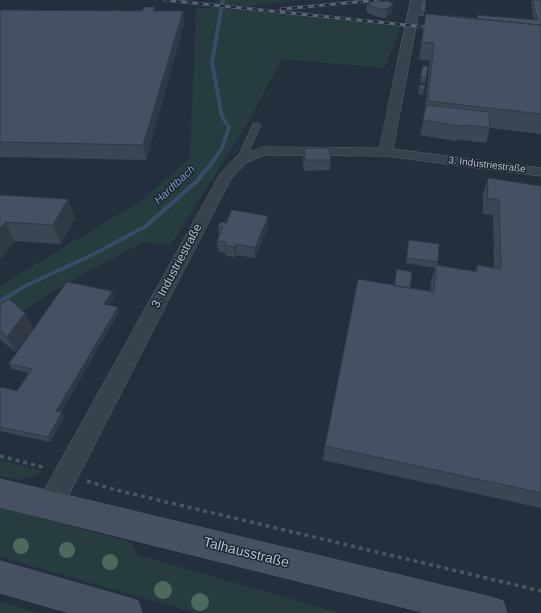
<!DOCTYPE html>
<html>
<head>
<meta charset="utf-8">
<style>
	body { margin:0 }
	canvas { display:block; background:#242f3e }
</style>
</head>
<body>
<canvas width="541" height="613"></canvas>
<script>
const context = document.querySelector('canvas').getContext('2d');
context.lineJoin = 'round';
function fill(path, color) { context.fillStyle = color; context.fill(path, 'evenodd'); }
function strokePath(path, color, width, dash) { context.strokeStyle = color; context.lineWidth = width; context.lineCap = dash ? 'butt' : 'round'; context.setLineDash(dash || []); context.stroke(path); }
function label(font, color, halo, rows, align = 'center') {
  context.font = font + ' Arial,sans-serif'; context.lineWidth = 3; context.setLineDash([]); context.textBaseline = 'middle'; context.strokeStyle = halo; context.fillStyle = color; for (const [text, x, y, turn = 0] of rows) {
    context.save(); context.translate(x, y); context.rotate((+turn || 0) * Math.PI / 180); context.textAlign = isNaN(turn) ? turn : align; if (halo) context.strokeText(text, 0, 0); context.fillText(text, 0, 0); context.restore();
  }
}
fill(new Path2D(`
	M216,0h86l-55,6 -30,-2z
	M250,7l153,16 -19,45 -102,-9 -35,65 -76,121 -27,-3 -83,44 -61,40v-40l142,-86 48,-42 6,-150z
	M0,460l42,11c-14,11 -25,9 -41,5z
	M0,507l130,35 8,13 202,58h-144l-196,-56z
	M0,601l38,12h-38z`), '#263c3f');
fill(new Path2D(`
	M221,0h4l-11,62 10,55 7,10 -7,21 -11,17 -15,18 -50,44 -50,27 -73,34 -25,16v-5l21,-13 73,-34 50,-27 50,-44 15,-18 11,-15 7,-21 -7,-10 -10,-55z`), '#394c67');
const service = new Path2D(`
	M254,123h3l4,2 -16,35 -1,2h-6l-1,-2z`);
const minor = new Path2D(`
	M411,0h10l-28,149 148,19v8l-156,-20 -120,-1 -19,8 -15,16 -9,17 -163,318 -9,3 -9,-3 -3,-9 3,-9 179,-322 16,-17 27,-10 116,1z`);
const secondary = new Path2D(`
	M0,479l491,118 12,4 4,12h-81l-426,-106z
	M0,561l126,36 12,4 4,12h-72l-70,-20z`);
strokePath(service, '#565f6c', 1);
strokePath(minor, '#565f6c', 1);
strokePath(secondary, '#565f6c', 1);
strokePath(new Path2D(`
	M0,456l46,12
	M87,481l25,8 429,102`), '#44595c', 3.5, [4, 4]);
fill(service, '#38414e');
fill(minor, '#38414e');
fill(secondary, '#465061');
const rail = new Path2D(`
	M165,0l270,28
	M281,9l97,-9`);
strokePath(rail, '#5a6575', 3);
strokePath(rail, '#1d2633', 2, [5.5]);
context.fillStyle = '#4b6a5d';
for (const [x, y, r] of [
	[21,546,8],
	[67,550,8],
	[110,562,8],
	[163,590,9],
	[200,602,9]
]) { context.beginPath(); context.arc(x, y, r, 0, 2 * Math.PI); context.fill(); }
fill(new Path2D(`
	M422,0h4l-2,16h-5z
	M531,0h10v134l-51,-6 -4,15 -24,-3 -7,1 -35,-6 4,-16 6,-58 -11,-2 7,-45 51,4 57,2z
	M367,4h26l-1,9 -6,5 -8,-1 -12,-5z
	M0,10l183,1 1,13 -38,136 -146,-3z
	M423,66l3,12 -1,5 -5,-1z
	M420,85l4,5 -1,5 -5,-1z
	M304,149l27,11 -1,10 -26,1 -1,-12z
	M488,178l53,8v322l-218,-48 2,-14 70,-160 2,-17 13,19 20,4 1,-11 4,-13 -29,-5 2,-18 1,-5 29,22 -1,3 38,6 2,-6 17,3 -1,-53 -10,-1v-20z
	M0,195l75,23 -14,26 -47,-3 -14,18z
	M226,223l42,4 -13,31 -19,-3 -1,2 -9,-1 -1,-3 -7,-2 -1,-10 2,-5 -1,-10z
	M114,297l-5,8 10,7 -58,100 4,5 -15,25 -50,-11v-44l17,4 12,-18 -17,-4 -3,-5z
	M0,305l25,8 8,15 -18,24 -15,-13z`), '#3b4654');
fill(new Path2D(`
	M393,4l-1,9 -6,5 1,-9z
	M183,11l1,13 -38,136 -3,-15z
	M68,199l7,19 -14,26 -8,-19z
	M268,216v11l-13,31v-10z
	M6,222l8,19 -14,18v-31z
	M236,244v11l-1,2 -1,-10z
	M112,291l2,6 -8,12 -2,-5z
	M118,307l1,5 -61,104 -2,-5z
	M25,313l8,15 -18,24 -8,-15z
	M62,412l3,5 -15,25 -2,-5z`), '#303945');
const building = new Path2D(`
	M422,0h4l-1,12 -5,-1z
	M533,0h8v25l-100,-10 36,3 1,-3 59,5z
	M378,1h11l4,3 -6,5h-8l-12,-5z
	M144,7h11l-2,4h30l-40,134 -143,-3v-132l142,1z
	M426,14l115,11v89l-113,-13 6,-58 -12,-1z
	M423,66h5l-2,12 -5,-1z
	M420,85h5l-1,5 -5,-1z
	M427,105l62,7 1,16 -24,-3 -7,1 -36,-6z
	M329,148l2,12h-26l-1,-11z
	M488,178l53,8v307l-216,-47 33,-167 76,13 2,-27 41,7v-7l24,4 -2,-69 -11,-2z
	M0,195l68,4 -15,26 -47,-3 -6,6z
	M232,210l36,6 -13,32 -19,-4 -2,3 -9,-2 1,-3 -9,-1 6,-14 -5,-1 3,-4 5,1z
	M409,240l30,4 -1,18 -31,-4z
	M397,269l15,3 -2,16 -15,-2z
	M67,282l45,9 -8,13 14,3 -62,104 6,1 -14,25 -48,-10v-40l17,4 15,-22 -23,-5z
	M9,299l16,14 -18,24 -7,-6v-26z`);
fill(building, '#455162');
strokePath(building, '#303945', 1);
label('10px', '#b4bcc9', '#1d2633', [
	["3. Industriestraße",487,165,7]
]);
label('italic 11px', '#7c92b1', '#1d2633', [
	["Hardtbach",175,185,-43]
]);
label('12px', '#b4bcc9', '#1d2633', [
	["3. Industriestraße",177,266,-62]
]);
label('14px', '#b4bcc9', '#1d2633', [
	["Talhausstraße",246,553,14]
]);
</script>
</body>
</html>
